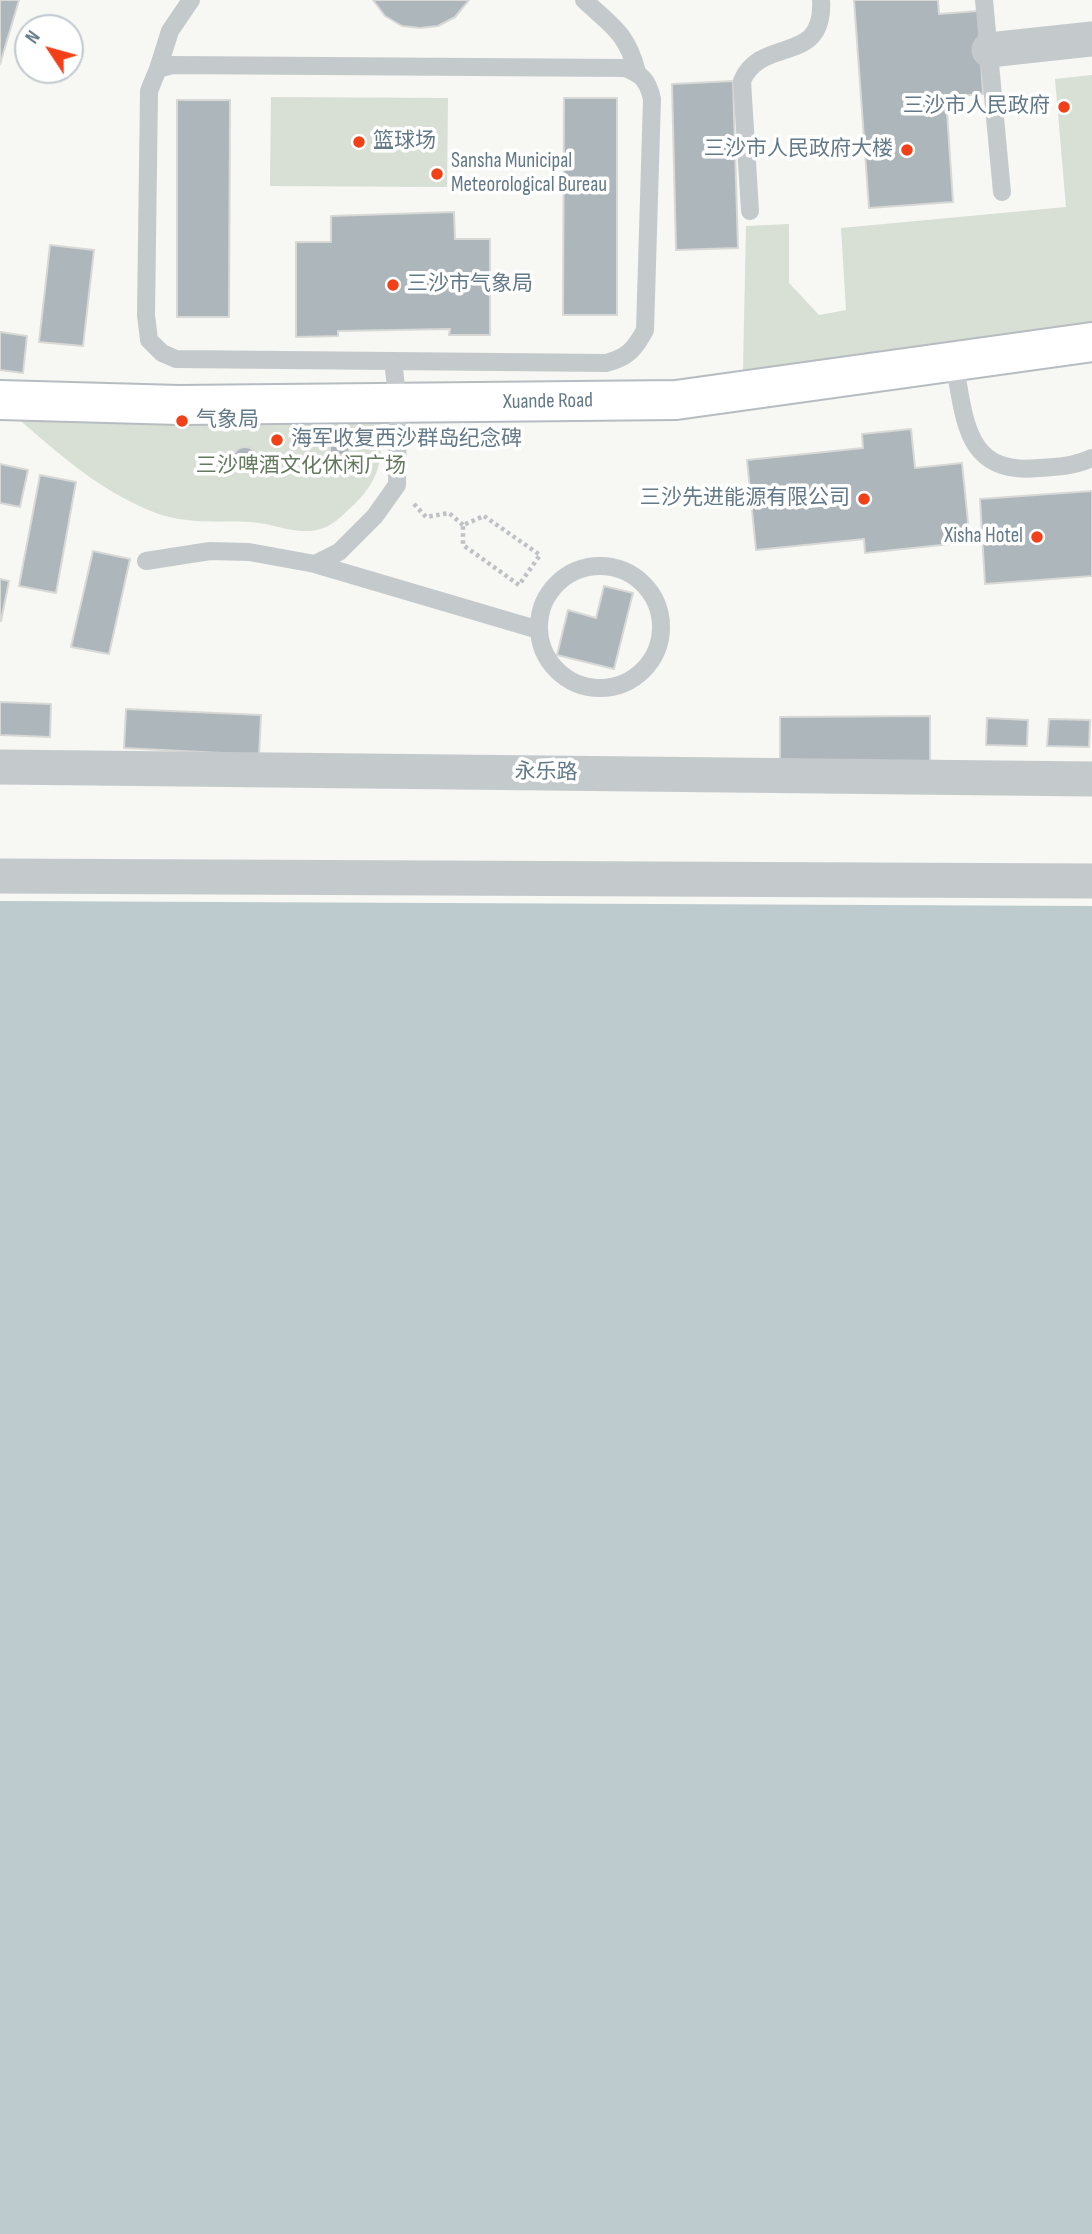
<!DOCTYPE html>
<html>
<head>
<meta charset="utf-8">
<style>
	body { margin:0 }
	#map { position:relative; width:1092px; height:2234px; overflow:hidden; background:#f7f7f3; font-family:"Sofia Sans Condensed",sans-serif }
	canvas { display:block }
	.north { position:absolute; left:14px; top:14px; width:70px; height:70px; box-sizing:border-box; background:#fff; border:2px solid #c1c9cf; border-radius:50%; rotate:306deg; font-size:19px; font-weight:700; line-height:28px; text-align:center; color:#637987 }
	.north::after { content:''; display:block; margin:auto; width:24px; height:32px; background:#f24018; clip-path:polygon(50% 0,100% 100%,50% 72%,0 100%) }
</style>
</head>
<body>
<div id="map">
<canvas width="1092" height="2234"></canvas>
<div class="north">N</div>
</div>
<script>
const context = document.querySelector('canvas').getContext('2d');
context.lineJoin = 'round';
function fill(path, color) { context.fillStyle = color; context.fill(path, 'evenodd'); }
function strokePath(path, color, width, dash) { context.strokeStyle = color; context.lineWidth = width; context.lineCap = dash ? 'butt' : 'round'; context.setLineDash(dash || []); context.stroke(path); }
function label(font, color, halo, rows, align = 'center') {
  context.font = font + ' "Sofia Sans Condensed","Noto Sans SC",sans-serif'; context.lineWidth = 7; context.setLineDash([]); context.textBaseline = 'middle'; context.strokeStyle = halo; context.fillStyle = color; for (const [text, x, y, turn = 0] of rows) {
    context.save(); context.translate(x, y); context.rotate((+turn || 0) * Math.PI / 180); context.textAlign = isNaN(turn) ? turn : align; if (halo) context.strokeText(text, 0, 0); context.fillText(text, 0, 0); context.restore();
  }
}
fill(new Path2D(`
	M1092,75v251l-349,44 3,-144 43,-2v59l30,32 27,-5 -5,-82 225,-21 -11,-128z
	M271,97l177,1 -1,89 -177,-1z
	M0,403h378c6,50 8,75 -33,110 -10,10 -22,18 -37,18 -19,1 -38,-8 -58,-9 -32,-1 -64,2 -94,-9 -61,-23 -108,-69 -156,-110z`), '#d8dfd4');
fill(new Path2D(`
	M0,901l1092,5v1328h-1092z`), '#bdcace');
const building = new Path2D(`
	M0,0h19l-19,64z
	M373,0h96l-14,17 -17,9 -18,2 -18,-2 -17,-10z
	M854,0h84l1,14 39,-3 5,83 -37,3 7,105 -84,6z
	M733,81l5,167 -62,2 -4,-166z
	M564,98h53v217h-54z
	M177,100h53l-1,217h-52z
	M454,212l1,27h35v96h-41l1,-6 -112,2v5l-42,1v-95h35v-26z
	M50,245l44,5 -11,96 -44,-4z
	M0,332l27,4 -4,37 -23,-3z
	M911,429l4,39 47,-5 8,79 -105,11 -1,-14 -108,11 -9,-90 116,-12 -1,-14z
	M330,436h19v19h-19z
	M233 459a12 12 0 1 1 24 0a12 12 0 1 1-24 0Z
	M0,464l28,6 -8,37 -20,-4z
	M40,475l36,7 -20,111 -37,-7z
	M1092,491v85l-107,8 -5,-85z
	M93,551l37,8 -21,95 -38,-7z
	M0,579l9,2 -8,40h-1z
	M604,586l29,7 -19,76 -57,-14 11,-45 28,8z
	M0,702l51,2 -1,33 -50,-2z
	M126,709l135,6 -2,40 -135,-7z
	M930,716v49h-150v-48z
	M987,718l41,2 -1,26 -41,-1z
	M1049,719l41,1 -1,27 -42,-1z`);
fill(building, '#adb6bb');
strokePath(building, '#d8d8d6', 2);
const secondary = new Path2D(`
	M0,400l179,5 497,-5 416,-58`);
strokePath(secondary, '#b6bcc0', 42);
strokePath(new Path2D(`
	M414,504l12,13 23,-4 14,12
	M484,516l56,39 -21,30 -56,-40v-20z`), '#bfc2c4', 4.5, [3.5, 3.5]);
strokePath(new Path2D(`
	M584,0c28,26 43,33 53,72
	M984,0l18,192
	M172,65l453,3c17,6 23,13 27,31l-7,231c-10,19 -18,28 -39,33l-430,-4 -14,-6 -13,-13 -3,-25 3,-224 9,-22z
	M158,69l12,-38 21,-31
	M750,211l-8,-130c19,-46 83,-14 79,-81
	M954,362c11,56 10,114 85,106 18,-1 36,-2 53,-10
	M146,561l64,-10 39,1 66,12 224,66
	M315,564l24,-12 36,-36 22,-31 1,-82 -5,-42
	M539 627a61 61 0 1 1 122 0a61 61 0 1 1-122 0Z`), '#c4c9cc', 18);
strokePath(new Path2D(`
	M989,50l103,-11
	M0,767l1092,12
	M0,876l1092,5`), '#c4c9cc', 35);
strokePath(secondary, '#fff', 38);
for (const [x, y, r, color] of [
	[1064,107,7,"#f24018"],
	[359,142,7,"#f24018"],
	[907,150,7,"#f24018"],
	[437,174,7,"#f24018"],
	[393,285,7,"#f24018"],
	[182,421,7,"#f24018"],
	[277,440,7,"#f24018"],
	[864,499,7,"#f24018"],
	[1037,537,7,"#f24018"]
]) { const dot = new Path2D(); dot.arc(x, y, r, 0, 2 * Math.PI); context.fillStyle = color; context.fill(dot); strokePath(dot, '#fff', 2.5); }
label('21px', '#637987', '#fff', [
	["三沙市人民政府",1050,107,"right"],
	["篮球场",373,142],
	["三沙市人民政府大楼",893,150,"right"],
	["Sansha Municipal",451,162],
	["Meteorological Bureau",451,186],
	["三沙市气象局",407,285],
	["气象局",196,421],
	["海军收复西沙群岛纪念碑",291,440],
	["三沙先进能源有限公司",850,499,"right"],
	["Xisha Hotel",1023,537,"right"]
], 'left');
label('21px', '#637987', '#fff', [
	["Xuande Road",548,402,-1],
	["永乐路",546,773,1]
]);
label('21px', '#65795f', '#fff', [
	["三沙啤酒文化休闲广场",301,467]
]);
</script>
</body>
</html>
